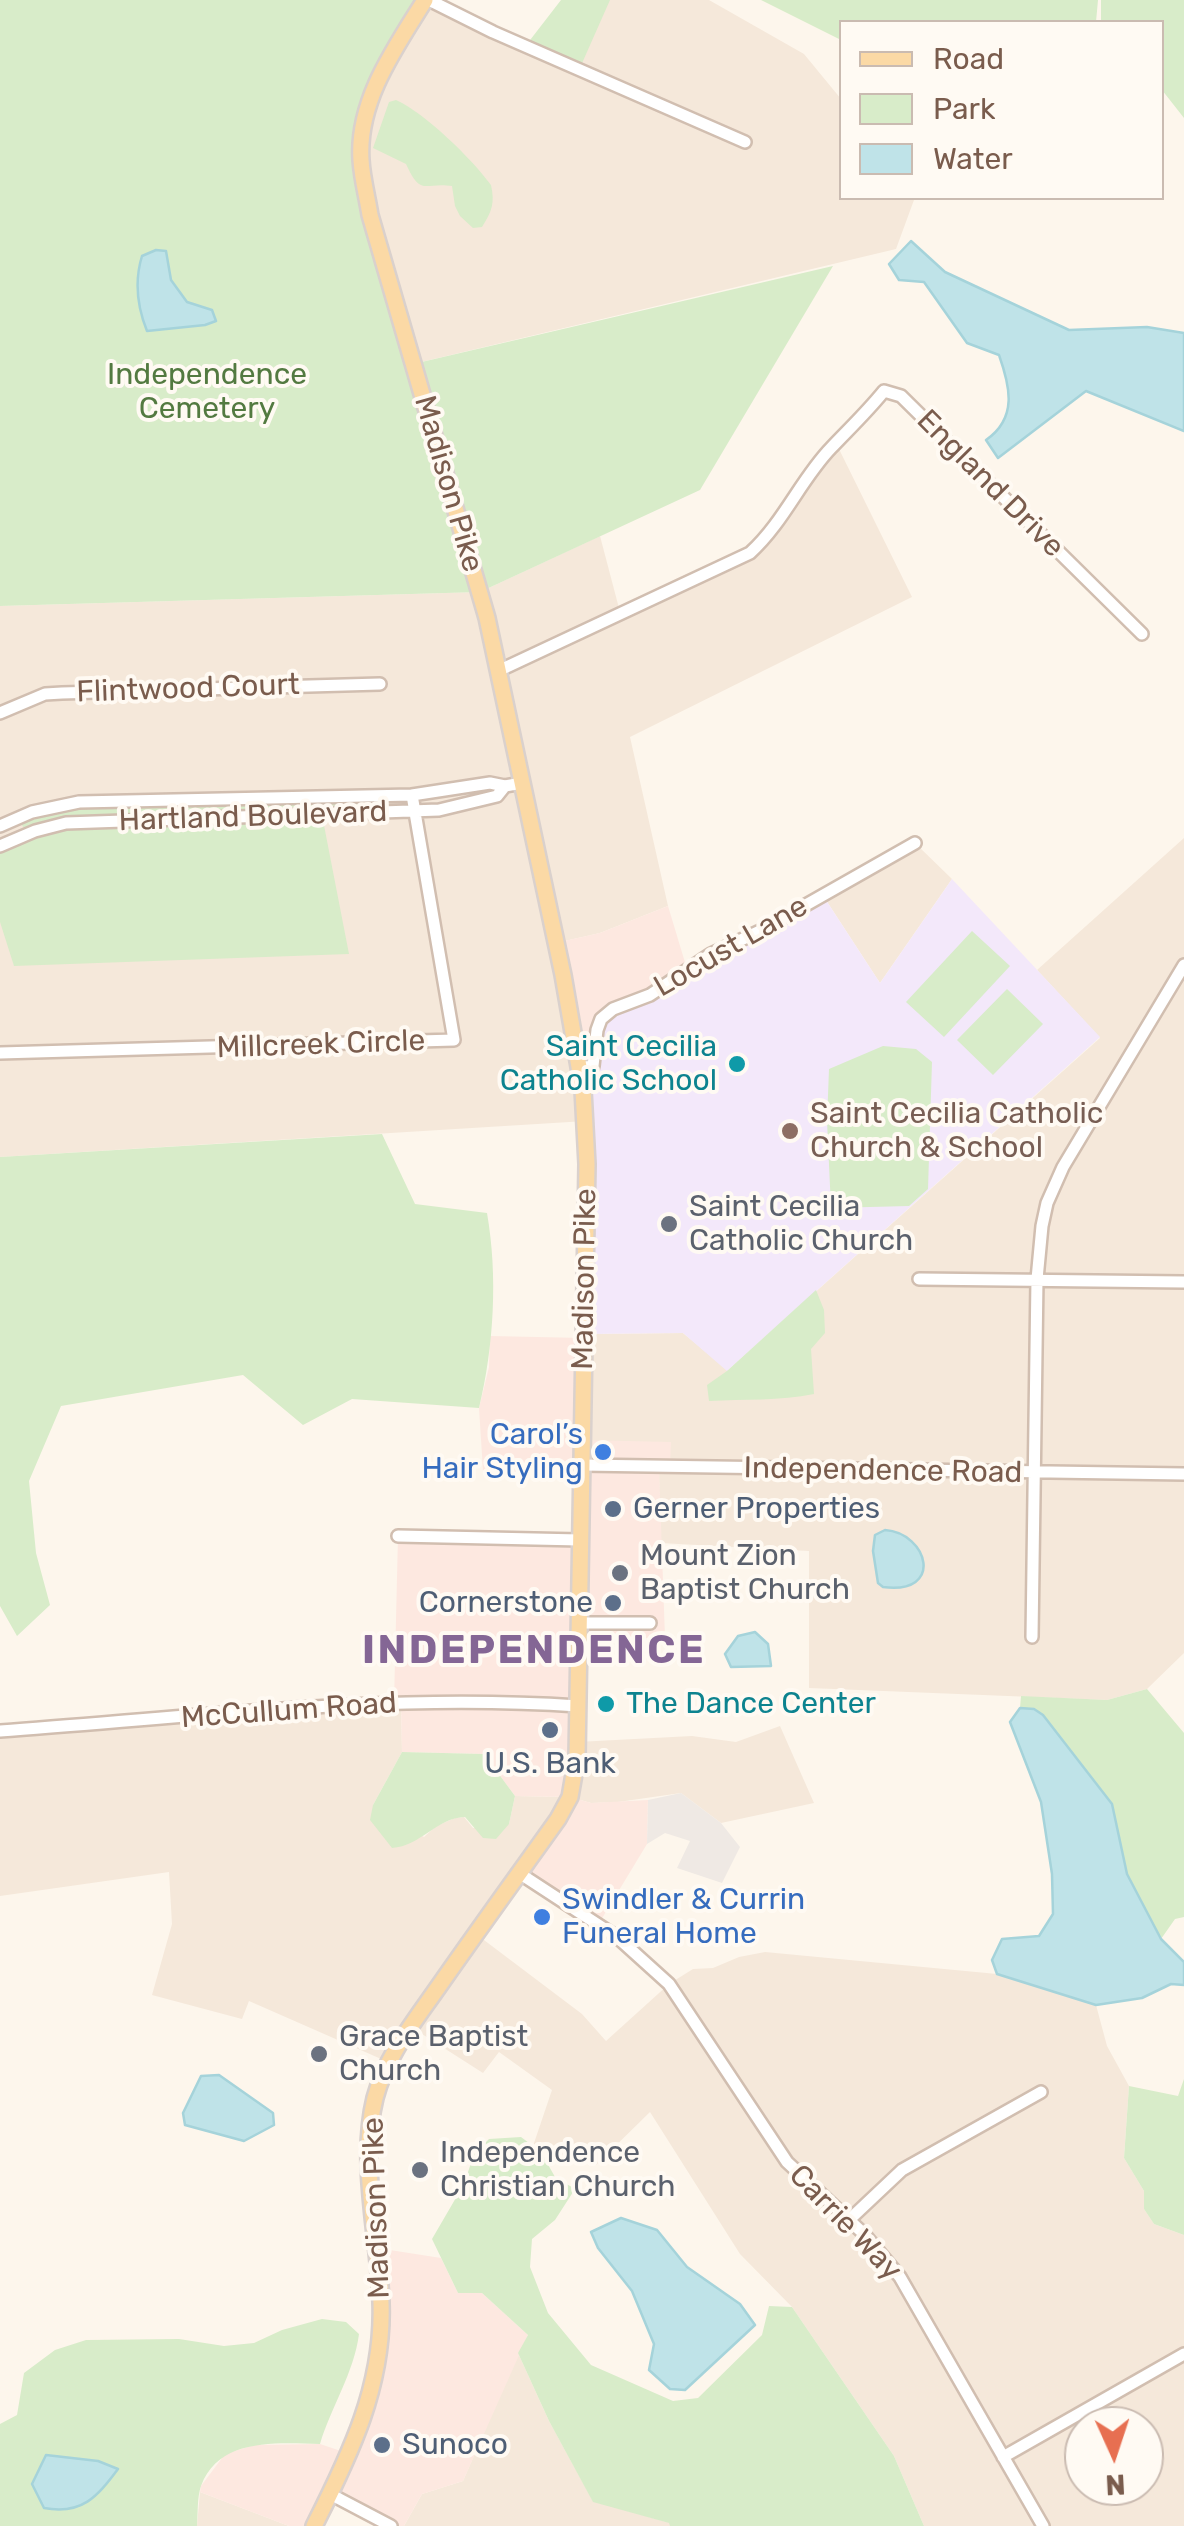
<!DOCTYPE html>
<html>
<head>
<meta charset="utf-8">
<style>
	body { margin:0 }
	#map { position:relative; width:1184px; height:2526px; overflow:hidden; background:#fdf6ec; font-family:Rubik,sans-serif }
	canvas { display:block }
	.legend { position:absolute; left:839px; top:20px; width:325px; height:180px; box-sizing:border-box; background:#fffaf3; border:2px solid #cabbb1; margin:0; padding:12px 18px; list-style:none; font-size:30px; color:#7a5c4d }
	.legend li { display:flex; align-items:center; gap:20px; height:50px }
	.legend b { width:50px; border:2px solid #cabbb1 }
	.north { position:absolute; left:1064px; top:2406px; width:100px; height:100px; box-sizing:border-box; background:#fffaf3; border:2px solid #cabbb1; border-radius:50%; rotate:177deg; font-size:28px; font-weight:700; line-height:40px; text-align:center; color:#7a5c4d }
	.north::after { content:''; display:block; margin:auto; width:35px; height:45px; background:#e76f51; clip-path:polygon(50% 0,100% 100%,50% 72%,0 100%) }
</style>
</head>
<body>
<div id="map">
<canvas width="1184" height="2526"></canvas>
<ul class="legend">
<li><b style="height:12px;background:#fbd9a5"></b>Road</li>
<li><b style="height:28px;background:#d8ecc9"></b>Park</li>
<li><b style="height:28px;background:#bfe3e8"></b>Water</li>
</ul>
<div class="north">N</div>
</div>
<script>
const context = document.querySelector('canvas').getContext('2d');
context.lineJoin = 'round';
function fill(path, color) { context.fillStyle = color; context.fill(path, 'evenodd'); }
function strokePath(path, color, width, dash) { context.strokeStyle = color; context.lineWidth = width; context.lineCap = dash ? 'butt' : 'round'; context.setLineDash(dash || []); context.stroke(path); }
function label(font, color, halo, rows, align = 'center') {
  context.font = font + ' Rubik,sans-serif'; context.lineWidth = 8; context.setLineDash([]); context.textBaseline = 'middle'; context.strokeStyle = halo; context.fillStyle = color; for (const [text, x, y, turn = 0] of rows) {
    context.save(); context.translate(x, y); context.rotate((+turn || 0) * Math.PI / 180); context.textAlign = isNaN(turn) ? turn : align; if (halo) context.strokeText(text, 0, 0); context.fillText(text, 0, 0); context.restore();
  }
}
fill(new Path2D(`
	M425,0l120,55 25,-55h139l95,54 37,45 1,99h70l2,2 -18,49 -483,115 -43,-149 -7,-89z
	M836,443l76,154 -282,140 38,169 -68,27 -44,10 30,178 -586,36v-551l480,-14 120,-56 20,76 130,-59z
	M1184,838v815l-37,36 -40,11 -298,-12v-137l-149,-8 -1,-75 -76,-28 1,-106 99,-1 45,37 372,-332 -63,-68z
	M915,843l37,36 -72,104 -58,-89z
	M401,1702l1,50 -29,53 51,32 12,-11 19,-8 9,-1 9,11 36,-4 6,-28 55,1 7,-55 115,-6 44,6 44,-16 34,77 -93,20 -40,-30 -63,9 -27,1 -21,-6 -94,137 106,80 24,27 63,-57 24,-15 20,-1 26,-11 26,-5 232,22 99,31 11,41 22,40 -5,72 20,33v18l10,15 30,11v291h-260l-30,-70 -102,-149 -52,-53 -90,-142 -54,53 -55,-13 -8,-6 19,-56 -53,-38 -16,21 -72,-46 -23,35 -139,-61 -7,18 -90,-24 20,-71 -3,-52 -169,24v-165zM1084,2426h60v60h-60z
	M518,2353l31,68 44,80 77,22v3h-266l18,-32 41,-13z
	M200,2492l89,34h-92z`), '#f5e8da');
fill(new Path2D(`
	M668,906l19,63 -94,97 -14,2 -24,-125 45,-10z
	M490,1336l94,2 -1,102 88,2 -1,26h-11l6,170h-85l-10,159 21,6 57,-3 -1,44 -49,81 -79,-52 51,-76 -55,-1 -31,-42 -82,-2 -1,-49 -7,-1 4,-166 182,4 2,-64 -99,-5 -4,-63 10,-41z
	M377,2248l64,10 17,35h24l46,42 -65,146 -41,13 -18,32h-13l-61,-32 -16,32h-25l-89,-34 1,-6 24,-32 29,-9 66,-1 27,9 26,-64z`), '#fde8e0');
fill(new Path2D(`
	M681,1793l40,30 19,24 -18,36 -45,-15 13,-27 -25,-8 -18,11 1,-44z`), '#efe9e4');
fill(new Path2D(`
	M952,879l148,158 -373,334 -44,-38 -99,1 -5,-266 14,-3 8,-46 221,-125 58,89z`), '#f3e8fa');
fill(new Path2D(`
	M0,0h425l-38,63 -26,83 52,218 420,-98 -133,224 -220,102 -480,14z
	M561,0h49l-31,70 -52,-26z
	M761,0h337l-2,22h-254l-1,18z
	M1101,0h83v118l-22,-28v-68h-61z
	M396,100c29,13 76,59 95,85 4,18 1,26 -9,42l-9,1 -13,-12 -5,-10 -3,-20c-28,-4 -31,11 -46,-22l-33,-16 16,-46z
	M385,800l5,6 -365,23 -4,-5 19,-8 42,-8z
	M322,815l27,139 -335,12 -14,-44v-76l66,-23z
	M972,931l38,35 -66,71 -38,-35z
	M1007,989l36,35 -50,51 -36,-35z
	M883,1046l33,3 16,13 -4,127 -19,17 -78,2 -4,-87 2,-52z
	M382,1134l33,70 72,9c11,63 7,133 -8,195l-127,-9 -49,26 -60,-50 -182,31 -32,75 7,72 14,52 -33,31 -17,-30v-449z
	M816,1290l8,20 1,23 -14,16 3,45c-34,7 -70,5 -105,7l-2,-16 20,-14z
	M1147,1689l37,44v184l-9,2 -14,20 -35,-65 -14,-70 -92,-96 1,-12 86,4z
	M402,1752l82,2 31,42 -6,28 -13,15 -13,-1 -18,-21c-29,1 -44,29 -73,31l-22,-28 3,-15z
	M1184,2079v156l-30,-11 -10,-15v-18l-20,-33 5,-72 49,10z
	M521,2137l20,15 14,25 20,12 -20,31 -23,19 -2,28 18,46 43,52 82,36 25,-3 64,-63 7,-29 23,1 102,149 30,70h-254l-1,-3 -76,-21 -44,-81 -31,-68 10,-18 -46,-42h-24l-26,-54 32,-55 10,-30 15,-15z
	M322,2319l24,3 13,12c-5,39 -28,73 -39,110 -42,-1 -101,-7 -119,42 -4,11 -3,28 -4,40h-197v-102l17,-9 7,-42 31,-23 31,-10 93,-1 45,7 30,-3 28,-13z`), '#d8ecc9');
const water = new Path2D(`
	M911,241l34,31 124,58 78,-3 37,6v98l-98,-40 -88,67 -12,-18c32,-22 24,-54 13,-85l-32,-12 -43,-61 -25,-2 -10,-16z
	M156,250l10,1 5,29 16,22 25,8 4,11 -11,4 -58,6c-10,-25 -13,-49 -5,-75z
	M885,1530c43,3 60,65 -2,57l-5,-4 -5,-32 2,-16z
	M755,1632l13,12 3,22 -40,1 -6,-13 13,-18z
	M1020,1708l14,1 9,6 69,89 15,70 34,65 23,23v23l-13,-1 -29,14 -46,7 -99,-31 -5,-14 10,-21 37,-3 14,-22 -1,-40 -11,-72 -31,-80z
	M219,2075l54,38 1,12 -30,16 -59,-16 -2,-12 18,-37z
	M621,2218l36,12 30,37 53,37 15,21 -70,65 -15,-1 -21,-19 5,-26 -22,-53 -34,-43 -7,-16z
	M46,2455l52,6 20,8c-21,28 -36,46 -74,39l-12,-24z`);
fill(water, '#bfe3e8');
strokePath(water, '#a5d3da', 2.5);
const minor = new Path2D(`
	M429,0l64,32 252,110
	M498,671l252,-118c34,-31 51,-74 81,-105 18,-19 36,-36 53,-57l17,5 241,238
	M0,713l45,-19 17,-1 318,-9
	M0,826l32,-14 47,-10 333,-7 78,-12 15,3 17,-3
	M0,846l35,-15 31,-8 373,-13 58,-14 8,-10
	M0,1053l454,-13 -42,-245
	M579,1068l14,-2 4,-36 4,-11 12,-10 37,-14 61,-41 49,-23 155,-88
	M919,1279l265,3
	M582,1465l602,9
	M398,1536l182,4
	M579,1623h71
	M1032,1637l5,-358 5,-53 5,-23 16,-36 121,-202
	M0,1731c192,-14 385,-38 578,-25
	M519,1873l98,64 52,47 118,178 77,72 36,43 143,249
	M849,2220l53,-50 139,-78
	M1003,2457l181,-103
	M330,2494l61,32`);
const major = new Path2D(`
	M314,2526c36,-71 70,-141 67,-223 -2,-66 -22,-140 -6,-205 11,-42 39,-76 64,-112 39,-56 79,-111 119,-167l12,-22 7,-40 10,-593 -4,-74 -20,-115 -76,-357 -117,-403c-3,-19 -8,-37 -9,-55 -4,-59 34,-112 64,-160`);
strokePath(minor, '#d1beb0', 16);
strokePath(major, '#dad1cd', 20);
strokePath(minor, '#fff', 11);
strokePath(major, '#fbd9a5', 15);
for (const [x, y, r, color] of [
	[737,1064,10,"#0f9aa8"],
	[790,1131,10,"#8d6e63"],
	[669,1224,10,"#6b7280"],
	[603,1452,10,"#3f7fe0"],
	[613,1509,10,"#5c6f8a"],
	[620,1573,10,"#6b7280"],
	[613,1603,10,"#5c6f8a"],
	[606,1704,10,"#0f9aa8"],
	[550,1730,10,"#5c6f8a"],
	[542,1917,10,"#3f7fe0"],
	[319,2054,10,"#6b7280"],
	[420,2170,10,"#6b7280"],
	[382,2445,10,"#5c6f8a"]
]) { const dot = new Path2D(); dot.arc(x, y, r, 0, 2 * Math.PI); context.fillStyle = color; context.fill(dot); strokePath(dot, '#fffaf3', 4); }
label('30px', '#537a41', '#fffaf3', [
	["Independence",207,375],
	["Cemetery",207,409]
]);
label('30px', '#7a5c4d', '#fffaf3', [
	["Madison Pike",448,484,74],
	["England Drive",990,484,45],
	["Flintwood Court",188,689,-2],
	["Hartland Boulevard",253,817,-2],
	["Locust Lane",731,947,-30],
	["Millcreek Circle",321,1045,-2],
	["Madison Pike",585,1279,-89],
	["Independence Road",883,1471,1],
	["McCullum Road",289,1711,-4],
	["Madison Pike",377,2208,-92],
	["Carrie Way",845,2223,46]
]);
label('30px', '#0d838f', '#fffaf3', [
	["Saint Cecilia",717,1047],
	["Catholic School",717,1081],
	["The Dance Center",626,1704,"left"]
], 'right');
label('30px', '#785e54', '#fffaf3', [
	["Saint Cecilia Catholic",810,1114],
	["Church & School",810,1148]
], 'left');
label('30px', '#5b616d', '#fffaf3', [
	["Saint Cecilia",689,1207],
	["Catholic Church",689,1241],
	["Mount Zion",640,1556],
	["Baptist Church",640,1590],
	["Grace Baptist",339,2037],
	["Church",339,2071],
	["Independence",440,2153],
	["Christian Church",440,2187]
], 'left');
label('30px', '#366cbe', '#fffaf3', [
	["Carol’s",583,1435],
	["Hair Styling",583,1469],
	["Swindler & Currin",562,1900,"left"],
	["Funeral Home",562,1934,"left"]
], 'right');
label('30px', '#4e5e75', '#fffaf3', [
	["Gerner Properties",633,1509],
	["Cornerstone",593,1603,"right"],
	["U.S. Bank",550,1764,"center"],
	["Sunoco",402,2445]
], 'left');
context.letterSpacing = '2.5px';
label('bold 40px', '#846695', '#fffaf3', [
	["INDEPENDENCE",534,1651]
]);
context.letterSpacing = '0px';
</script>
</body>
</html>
